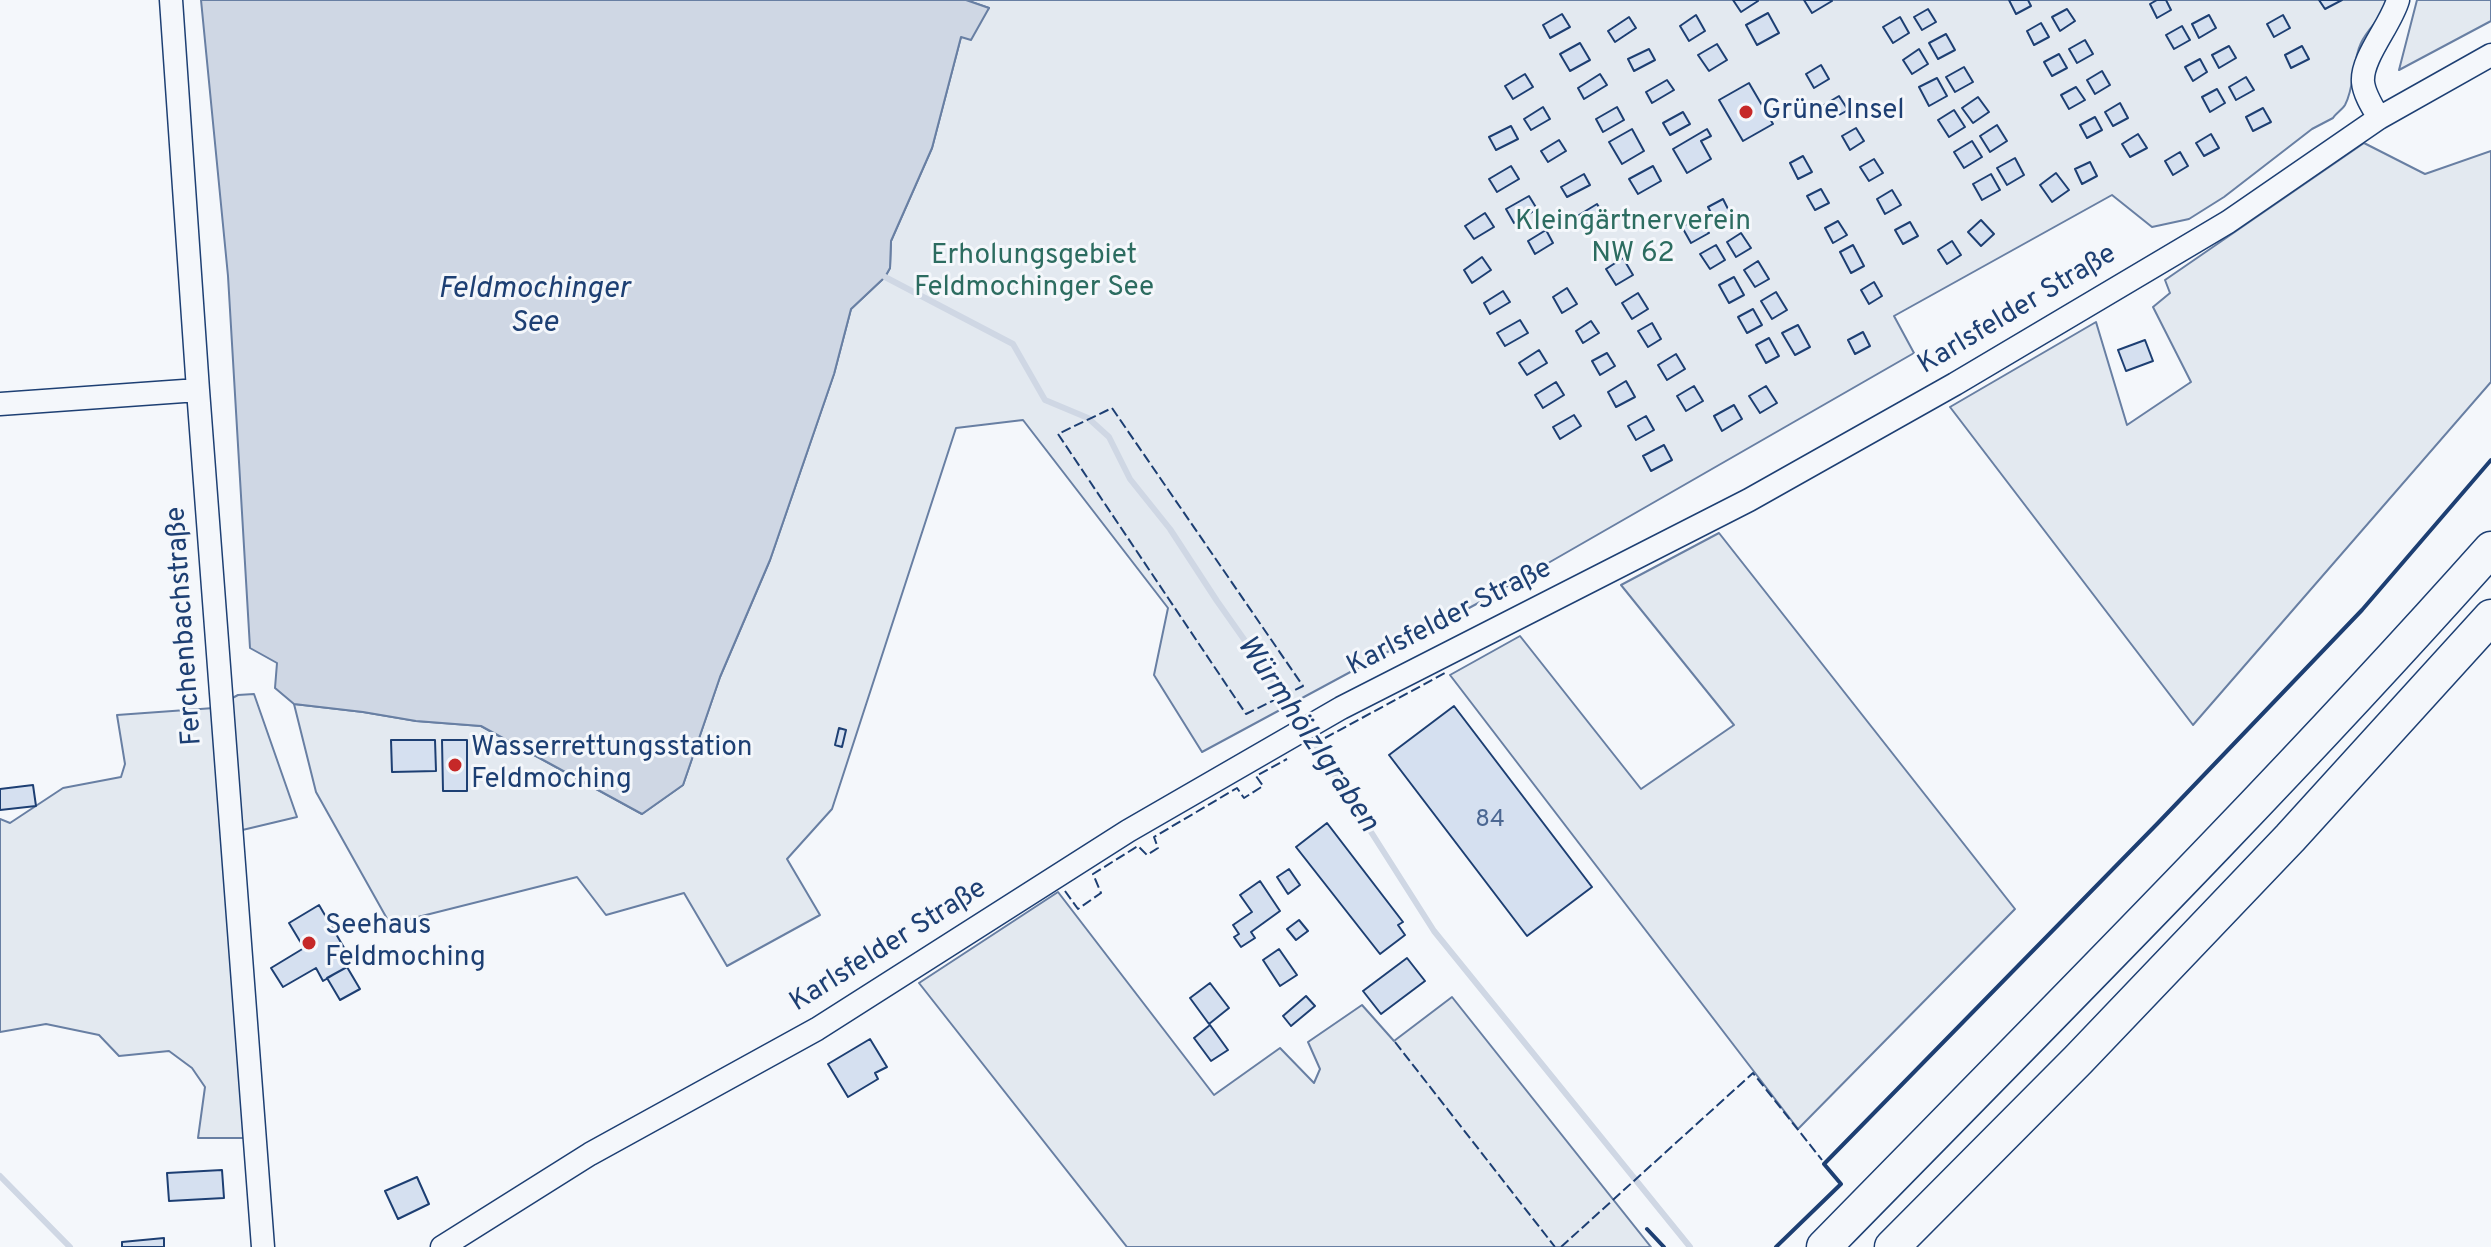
<!DOCTYPE html>
<html>
<head>
<meta charset="utf-8">
<style>
	body { margin:0 }
	canvas { display:block; background:#f4f7fb }
</style>
</head>
<body>
<canvas width="2491" height="1247"></canvas>
<script>
const context = document.querySelector('canvas').getContext('2d');
context.lineJoin = 'round';
function fill(path, color) { context.fillStyle = color; context.fill(path, 'evenodd'); }
function strokePath(path, color, width, dash) { context.strokeStyle = color; context.lineWidth = width; context.lineCap = dash ? 'butt' : 'round'; context.setLineDash(dash || []); context.stroke(path); }
function label(font, color, halo, rows, align = 'center') {
  context.font = font + ' Overpass,sans-serif'; context.lineWidth = 6; context.setLineDash([]); context.textBaseline = 'middle'; context.strokeStyle = halo; context.fillStyle = color; for (const [text, x, y, turn = 0] of rows) {
    context.save(); context.translate(x, y); context.rotate((+turn || 0) * Math.PI / 180); context.textAlign = isNaN(turn) ? turn : align; if (halo) context.strokeText(text, 0, 0); context.fillText(text, 0, 0); context.restore();
  }
}
const green = new Path2D(`
	M966,0h1422c-4,17 -20,27 -27,43 -9,19 -6,43 -16,62 -3,5 -9,8 -12,13l-21,11 -88,68 -35,22 -37,8 -40,-32 -218,121 20,37 -432,248 -280,151 -48,-77 14,-67 -145,-188 -67,8 -124,381 -45,50 33,56 -93,51 -43,-73 -78,22 -29,-38 -187,47 -74,-132 -22,-88 69,8 53,9 65,5 161,88 41,-29 37,-108 50,-117 64,-186 17,-65 34,-32 5,-9 1,-27 41,-93 29,-111 28,-29z
	M2417,0h74v21l-92,49z
	M2364,143l61,31 66,-23v231l-298,343 -243,-318 146,-85 31,103 64,-43 -38,-75 17,-14 -5,-13z
	M1719,533l296,376 -217,220 -348,-454 70,-39 121,153 93,-64 -113,-140z
	M254,694l43,123 -63,15 23,306h-59l7,-51 -13,-19 -23,-17 -50,5 -20,-21 -53,-11 -46,8v-213l10,4 53,-35 58,-11 4,-13 -8,-49 97,-7 24,-13z
	M1058,892l156,203 66,-47 34,35 6,-14 -12,-27 54,-37 32,36 58,-44 199,250h-524l-208,-264z`);
fill(green, '#e3e9f0');
strokePath(green, '#687fa3', 2);
const water = new Path2D(`
	M201,0h765l23,8 -18,32 -10,-3 -29,111 -41,93 -1,27 -5,9 -34,32 -17,65 -64,186 -50,117 -37,108 -41,29 -161,-88 -65,-5 -53,-9 -69,-8 -19,-16 2,-25 -27,-15 -22,-372z`);
fill(water, '#cfd7e4');
strokePath(water, '#687fa3', 2);
strokePath(new Path2D(`
	M885,277l128,67 32,56 43,18 21,19 21,42 40,50 47,72 74,105 143,225 256,316
	M0,1176l70,71`), '#cfd7e4', 6);
const building = new Path2D(`
	M1733,0h25v1l-17,11z
	M1804,0h27l1,1 -20,12z
	M2009,0h19l3,6 -15,8z
	M2157,0h9l5,10 -14,8 -7,-14z
	M2319,0h23l-17,9z
	M1928,9l8,13 -14,8 -8,-13z
	M2067,9l8,12 -15,10 -8,-14z
	M1768,13l11,20 -22,12 -11,-20z
	M1562,14l8,13 -20,11 -7,-13z
	M1696,15l9,16 -16,10 -9,-15z
	M2209,15l7,13 -17,10 -7,-14z
	M2283,15l7,13 -16,9 -7,-13z
	M1629,17l7,11 -21,14 -7,-11z
	M1900,17l9,16 -16,10 -10,-16z
	M2041,23l8,14 -15,8 -7,-14z
	M2182,26l8,14 -16,9 -8,-14z
	M1946,34l9,16 -17,9 -9,-16z
	M2085,40l8,14 -16,9 -8,-14z
	M1580,43l10,17 -20,11 -10,-17z
	M1717,44l10,16 -18,11 -11,-16z
	M2229,46l7,12 -17,10 -7,-13z
	M2302,46l7,13 -18,9 -6,-13z
	M1649,49l6,11 -21,11 -6,-12z
	M1919,49l9,15 -16,10 -9,-14z
	M2059,54l8,14 -15,8 -8,-14z
	M2200,59l7,13 -14,9 -8,-14z
	M1821,65l8,14 -15,9 -8,-14z
	M1964,67l9,15 -18,10 -9,-15z
	M2102,71l8,14 -15,9 -8,-14z
	M1525,74l8,13 -20,12 -8,-13z
	M1600,74l7,11 -23,14 -6,-11z
	M2246,77l8,13 -18,10 -7,-13z
	M1937,78l10,18 -18,10 -10,-19z
	M1667,80l7,10 -22,13 -6,-11z
	M1749,83l24,41 -30,17 -24,-41z
	M2076,87l9,13 -16,9 -8,-14z
	M2217,89l8,14 -15,9 -8,-15z
	M1839,96l9,14 -16,9 -8,-14z
	M1978,97l11,15 -16,11 -11,-15z
	M2120,103l8,15 -15,8 -8,-14z
	M1543,107l7,12 -19,11 -7,-11z
	M1617,107l7,13 -21,12 -7,-13z
	M2263,108l8,14 -18,9 -7,-14z
	M1954,110l11,17 -16,10 -11,-17z
	M1683,112l7,12 -20,11 -7,-12z
	M2095,117l7,13 -15,8 -7,-13z
	M1997,125l10,16 -17,11 -10,-16z
	M1511,126l7,13 -22,11 -7,-13z
	M1856,128l8,13 -14,9 -8,-14z
	M1632,129l12,22 -22,13 -13,-22z
	M1707,129l4,7 -10,5 10,18 -24,14 -14,-24z
	M2138,134l9,14 -17,9 -8,-13z
	M2211,134l8,14 -15,8 -8,-13z
	M1559,140l7,11 -18,11 -7,-11z
	M1972,141l10,16 -18,11 -10,-16z
	M2180,152l8,14 -15,9 -8,-14z
	M1803,156l9,16 -14,7 -8,-16z
	M2015,158l9,17 -17,10 -10,-17z
	M1874,159l9,14 -14,8 -9,-14z
	M2090,162l7,14 -15,8 -7,-15z
	M1511,166l8,13 -22,13 -8,-13z
	M1653,166l8,15 -23,13 -9,-15z
	M2056,173l13,17 -17,12 -12,-17z
	M1584,174l6,11 -23,12 -6,-10z
	M1991,174l9,16 -18,10 -9,-16z
	M1821,189l8,14 -14,7 -8,-14z
	M1892,190l9,15 -16,9 -8,-15z
	M1529,196l8,13 -23,14 -8,-14z
	M1723,199l9,18 -15,7 -9,-17z
	M1597,204l7,11 -19,10 -6,-10z
	M1485,213l9,14 -20,12 -9,-13z
	M1699,217l10,16 -18,10 -9,-16z
	M1981,220l13,14 -13,12 -13,-14z
	M1838,221l9,14 -14,8 -8,-15z
	M1910,222l8,14 -15,8 -8,-14z
	M1546,230l7,13 -18,11 -7,-13z
	M1741,233l10,15 -15,9 -9,-15z
	M1952,241l9,14 -14,9 -9,-14z
	M1716,245l9,15 -15,9 -10,-15z
	M1853,245l11,21 -13,7 -11,-21z
	M1482,257l9,13 -19,13 -8,-13z
	M1623,258l10,17 -17,10 -10,-16z
	M1758,261l11,18 -14,8 -11,-17z
	M1734,277l10,18 -15,8 -10,-18z
	M1874,282l8,14 -13,8 -8,-14z
	M1567,288l10,16 -15,9 -9,-16z
	M1503,291l7,11 -20,12 -6,-11z
	M1776,292l11,18 -15,9 -11,-18z
	M1638,293l10,16 -16,10 -10,-16z
	M1753,309l9,16 -15,8 -9,-16z
	M1520,320l8,13 -23,13 -8,-13z
	M1591,321l8,12 -16,10 -7,-12z
	M1652,323l9,16 -13,8 -10,-16z
	M1798,325l12,22 -15,8 -13,-22z
	M1863,332l7,14 -15,8 -7,-14z
	M1769,338l10,18 -13,7 -10,-18z
	M2145,340l8,21 -27,10 -8,-21z
	M1539,350l8,13 -20,12 -8,-12z
	M1607,353l8,13 -15,9 -8,-14z
	M1676,354l9,15 -18,11 -9,-15z
	M1626,381l9,16 -19,10 -8,-15z
	M1556,382l8,13 -21,13 -8,-13z
	M1694,386l9,15 -17,10 -9,-15z
	M1766,386l11,17 -17,10 -11,-17z
	M1734,405l8,14 -20,12 -8,-15z
	M1574,415l7,11 -21,13 -7,-12z
	M1646,416l8,14 -18,10 -8,-14z
	M1664,445l8,15 -21,11 -8,-15z
	M1454,706l138,181 -65,49 -138,-181z
	M839,728l7,2 -4,17 -7,-2z
	M391,740h44l1,31 -44,1z
	M442,740h25v51h-24z
	M33,785l3,21 -36,4v-21z
	M1327,823l76,99 -5,3 7,10 -25,19 -84,-107z
	M1289,869l11,16 -12,9 -11,-17z
	M1260,881l20,30 -29,21 4,6 -14,9 -7,-10 5,-3 -6,-9 19,-13 -12,-17z
	M319,905l34,58 -30,18 -7,-13 -33,19 -12,-19 33,-20 -15,-25z
	M1299,920l9,11 -12,9 -9,-11z
	M1279,949l18,26 -17,11 -17,-26z
	M1407,958l18,23 -44,33 -18,-23z
	M347,967l13,22 -20,11 -13,-22z
	M1210,983l19,25 -20,16 -19,-26z
	M1306,996l9,10 -24,20 -8,-10z
	M1210,1025l18,25 -17,11 -17,-23z
	M870,1039l17,28 -12,6 3,6 -30,18 -20,-33z
	M222,1170l2,28 -55,3 -2,-28z
	M417,1177l12,27 -31,15 -13,-28z
	M164,1238v9h-42v-5z`);
fill(building, '#d5e0f0');
strokePath(building, '#1d3f73', 2);
const minor = new Path2D(`
	M171,0l27,390 65,857
	M2379,118c-6,-10 -15,-24 -16,-36 -2,-24 28,-57 35,-82
	M0,404l198,-14
	M442,1247l148,-93 227,-125 311,-198 213,-123 408,-208 206,-116 273,-162 151,-104 112,-63`);
const highway = new Path2D(`
	M1824,1247c225,-230 453,-458 667,-698
	M1892,1247l186,-187 212,-222 201,-221`);
strokePath(minor, '#1d3f73', 25);
strokePath(highway, '#1d3f73', 37);
strokePath(minor, '#f4f7fb', 22);
strokePath(highway, '#f4f7fb', 34);
strokePath(new Path2D(`
	M1112,408l191,278 -57,28 -188,-280z
	M1325,738l120,-65
	M1065,891l13,18 23,-16 -8,-19 45,-28 9,9 11,-7 -4,-11 83,-49 7,10 19,-12 -7,-10 31,-17
	M1395,1042l160,205
	M1561,1247l192,-174 69,87`), '#1d3f73', 2, [10, 4]);
strokePath(new Path2D(`
	M1647,1229l17,18
	M1776,1247l65,-63 -17,-20 333,-340 205,-214 129,-150`), '#1d3f73', 4);
for (const [x, y, r, color] of [
	[1746,112,8,"#c62828"],
	[455,765,8,"#c62828"],
	[309,943,8,"#c62828"]
]) { const dot = new Path2D(); dot.arc(x, y, r, 0, 2 * Math.PI); context.fillStyle = color; context.fill(dot); strokePath(dot, '#f4f7fb', 3); }
label('24px', '#4b6792', null, [
	["84",1490,821]
]);
label('28px', '#1d3f73', '#f4f7fb', [
	["Grüne Insel",1762,112],
	["Wasserrettungsstation",471,749],
	["Feldmoching",471,781],
	["Seehaus",325,927],
	["Feldmoching",325,959]
], 'left');
label('28px', '#2c6c60', '#f4f7fb', [
	["Kleingärtnerverein",1633,223],
	["NW 62",1633,255],
	["Erholungsgebiet",1034,257],
	["Feldmochinger See",1034,289]
]);
label('28px', '#1d3f73', '#f4f7fb', [
	["Karlsfelder Straße",2018,311,-31],
	["Karlsfelder Straße",1450,619,-27],
	["Ferchenbachstraße",186,626,-94],
	["Karlsfelder Straße",889,947,-32]
]);
label('italic 30px', '#1d3f73', '#f4f7fb', [
	["Feldmochinger",534,291],
	["See",534,325],
	["Würmhölzlgraben",1306,735,56]
]);
</script>
</body>
</html>
